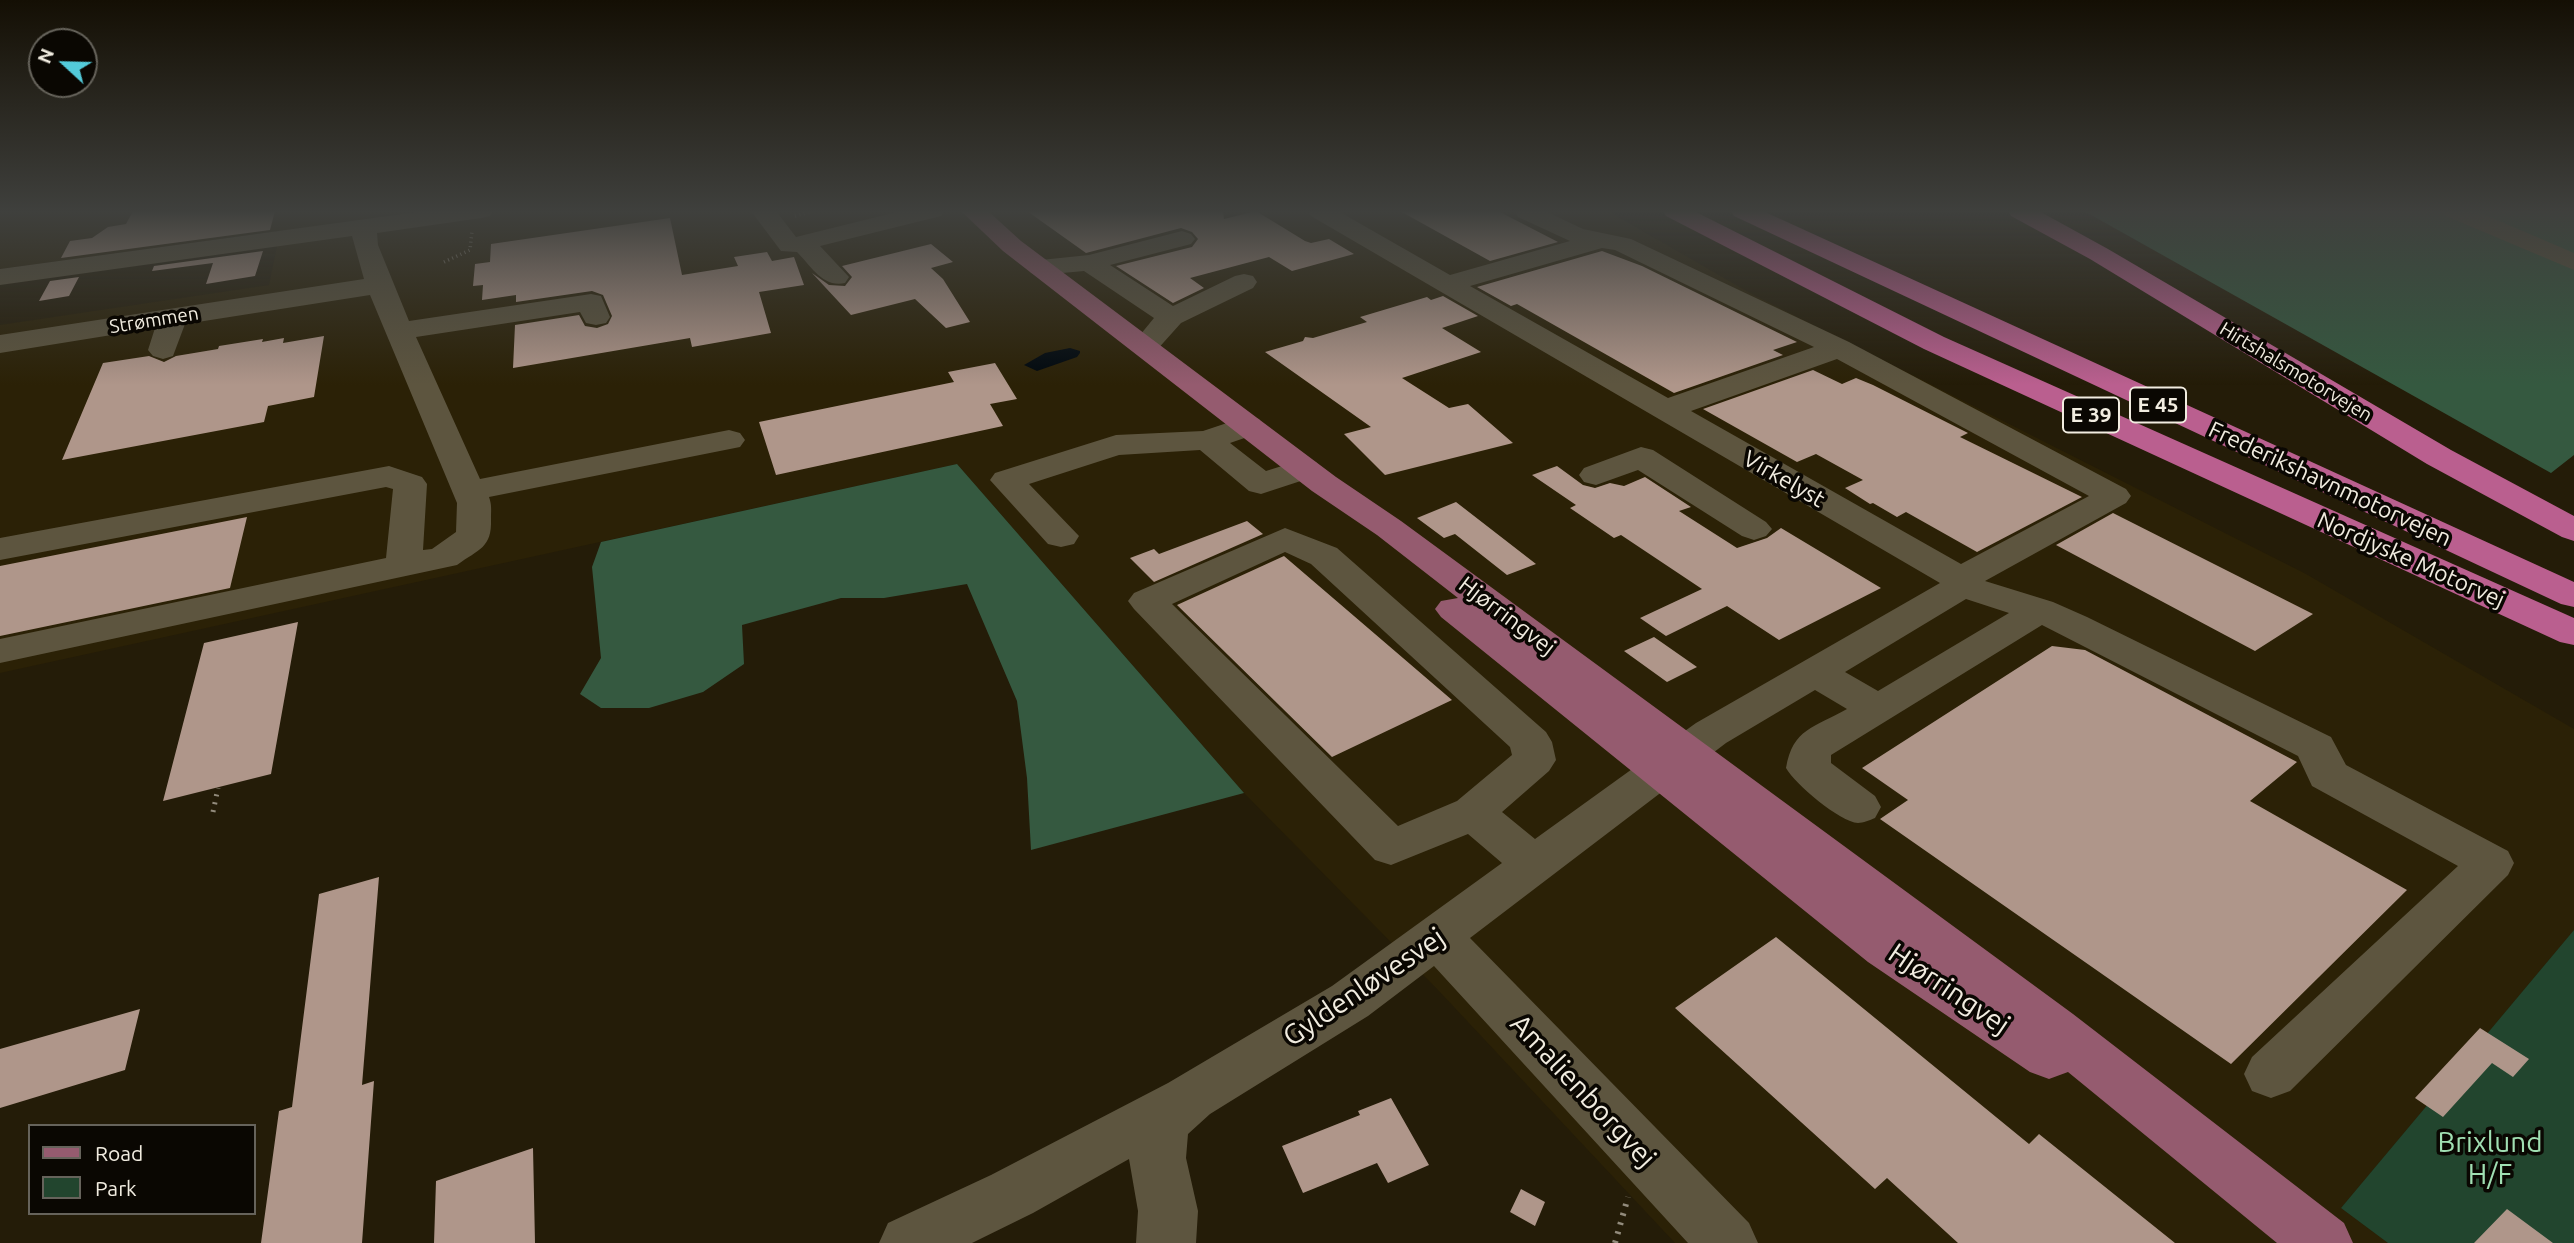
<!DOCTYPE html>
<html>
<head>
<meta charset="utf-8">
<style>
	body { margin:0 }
	#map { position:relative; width:2574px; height:1243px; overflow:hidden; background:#241c08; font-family:Ubuntu,sans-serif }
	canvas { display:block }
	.legend { position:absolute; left:28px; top:1124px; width:228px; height:91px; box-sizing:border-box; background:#0a0702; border:2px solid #66635b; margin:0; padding:9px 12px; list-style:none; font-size:21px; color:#f1ece0 }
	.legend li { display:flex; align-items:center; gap:14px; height:35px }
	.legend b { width:35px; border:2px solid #66635b }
	.north { position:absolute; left:28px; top:28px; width:70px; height:70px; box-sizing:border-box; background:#0a0702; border:2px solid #66635b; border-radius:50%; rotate:292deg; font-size:19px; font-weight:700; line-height:28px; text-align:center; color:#f1ece0 }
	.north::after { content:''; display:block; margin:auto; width:24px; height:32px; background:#53cbda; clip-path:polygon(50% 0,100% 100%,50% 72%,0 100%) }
</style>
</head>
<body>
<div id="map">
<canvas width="2574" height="1243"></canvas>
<ul class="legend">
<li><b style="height:9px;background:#955b6f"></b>Road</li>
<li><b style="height:19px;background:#22452e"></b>Park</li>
</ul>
<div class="north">N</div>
</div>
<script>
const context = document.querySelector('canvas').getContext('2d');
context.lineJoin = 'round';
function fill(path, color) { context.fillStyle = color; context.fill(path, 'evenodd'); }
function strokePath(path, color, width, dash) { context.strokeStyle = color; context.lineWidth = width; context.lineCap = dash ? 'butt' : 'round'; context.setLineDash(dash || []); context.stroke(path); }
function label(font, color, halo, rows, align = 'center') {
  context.font = font + ' Ubuntu,sans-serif'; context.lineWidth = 7; context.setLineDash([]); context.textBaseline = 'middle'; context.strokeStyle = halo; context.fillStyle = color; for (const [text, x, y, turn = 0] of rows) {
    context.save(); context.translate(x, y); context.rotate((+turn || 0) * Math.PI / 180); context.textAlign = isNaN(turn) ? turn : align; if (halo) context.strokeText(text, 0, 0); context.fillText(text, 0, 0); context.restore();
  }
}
fill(new Path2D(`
	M0,211h1608l142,82 556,281 268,155v201l-233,278 47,35h-713l-236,-252 -195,-198 -287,-329 -957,209v-348l269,-40 11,-54 -280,38z`), '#2b2106');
fill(new Path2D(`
	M2574,930v313h-186l-47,-35z`), '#22452e');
fill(new Path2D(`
	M2084,211h490v244l-23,18z
	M957,464l287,329 -213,57 -4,-72 -10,-77 -50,-117 -83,14h-43l-99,27 2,39 -41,28 -54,16h-48l-21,-14 21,-36 -9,-91 9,-25z`), '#355940');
fill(new Path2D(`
	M1070,348l10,3v2l-3,4 -40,14 -13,-6 21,-12z`), '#00080e');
fill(new Path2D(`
	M133,211h142l-5,19 -209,28 9,-17 22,-3 16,-11 18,-3z
	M1027,211h196l1,8 32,-8 49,30 6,2 18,-4 25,15 -62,17 -23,-14 -79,21 14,10 -31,15 -57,-37 76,-19 6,-8 -6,-7 -11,-4 -95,25z
	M1400,211h98l60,31 -68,19z
	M670,218l12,57 56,-9 -4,-9 33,-5 5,9 22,-4 10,28 -45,7 12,41 -79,14 -2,-9 -177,30 2,-43 64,-10 6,11 12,2 11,-4 4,-8 -9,-21 -11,-4 -76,11v-7l-34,5 1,-15 -10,1 2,-22 15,-2 1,-18z
	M931,244l22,18 -22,6 12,11 27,43 -24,6 -31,-29 -64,16 -39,-42 17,12 16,1 7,-9 -10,-11z
	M263,251l-8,25 -49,8 7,-21 -61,8 2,-5z
	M1602,251l40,15 155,76 -24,8 10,5 -109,38 -157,-89 -6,2 -34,-19z
	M79,277l-10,19 -30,5 11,-20z
	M1443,296l35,20 -36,12 39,24 -79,26 47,30 19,-4 45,39 -128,32 -41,-41 27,-7 -106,-75 38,-11 2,-4 8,1 54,-16 -7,-5 67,-20 4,3z
	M324,336l-10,61 -46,9 -4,16 -202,38 41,-97 46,-7 15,6 12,-6 42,-7 1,-3 44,-7 -1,3 22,-4 -1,5z
	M995,363l22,36 -27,5 13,22 -227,49 -17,-53 195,-40 -6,-10z
	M1813,370l29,14 14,-6 17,7 95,48 -8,4 122,60 -105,55 -71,-40 -9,5 -24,-14 -3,1 -25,-16 18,-8 -47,-26 -19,8 -94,-53z
	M1557,466l26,19 12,3 15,-5 14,3 21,-9 46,30 -12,4 58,37 30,-10 14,-10 100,60 -102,52 -52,-34 -61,30 -26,-18 62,-29 -81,-54 -7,3 -44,-30 6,-3 -44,-30z
	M1456,502l80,62 -29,11 -52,-41 -11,4 -27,-20z
	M2113,513l200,101 -58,37 -199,-106z
	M247,517l-17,71 -230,48v-70z
	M1247,521l16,13 -109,48 -24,-24 24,-9 5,5z
	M1284,556l168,144 -120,57 -155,-152z
	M298,622l-27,152 -108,27 41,-158z
	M1654,637l43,30 -30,15 -43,-31z
	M2052,646l33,4 212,112 -47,39 157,89 -176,174 -351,-245 28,-19 -46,-32z
	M379,877l-17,208 12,-4 -12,162h-101l18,-132 13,-4 27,-213z
	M1776,937l253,207 10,-10 136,109h-217l-71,-65 -12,11 -200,-181z
	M140,1009l-15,61 -125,38v-59z
	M2480,1028l49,31 -16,18 -21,-14 -49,54 -28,-19z
	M1391,1098l38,67 -41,18 -11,-20 -74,30 -21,-47 78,-31 -2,-4z
	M533,1148l2,95h-101l2,-62z
	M1521,1189l24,13 -10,24 -25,-14z
	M2507,1209l46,34h-79z`), '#af968a');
strokePath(new Path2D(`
	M795,216l19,-5
	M444,262l26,-12 2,-19`), '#928b7c', 3.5, [1, 3.5]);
strokePath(new Path2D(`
	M213,812l5,-24`), '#928b7c', 5, [2, 6]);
strokePath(new Path2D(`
	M1615,1243l13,-46`), '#928b7c', 6, [2.5, 7]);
fill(new Path2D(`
	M425,211h68l-3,5 -9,2 -104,15 1,12 31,76 182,-27 10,2 9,21 -4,6 -10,2 -10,-2 -6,-11 -164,25 64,142 249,-49 11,3 5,7 -5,7 -251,50c3,8 2,14 2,22 1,29 -12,30 -34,46l-457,98v-24l386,-81 7,-69 -7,-2 -386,73v-22l389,-72 33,11 5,7 -4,66 9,-1 24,-17 1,-29 -87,-208 -185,29 -12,32 -10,3 -10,-3 -5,-6 7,-22 -155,25v-18l364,-56 -12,-43 -352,49v-16z
	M751,211h25l20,26 105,-26h43l-3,5 -121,30 29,31 -4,6c-22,5 -34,-17 -48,-31l-16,-1z
	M1308,211h30l112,64 120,-34 -52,-24 -3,-6h30l38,18 48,10 218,103 277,147 5,7 -5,7 -141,78 68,21 34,15 244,120 15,28 162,86 6,12 -6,12 -218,216 -19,7 -19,-7 -8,-17 8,-17 206,-191 -146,-80 -14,-30 -256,-131 -211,130v8l44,33 6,11 -6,11c-5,2 -12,5 -17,5 -18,-1 -63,-39 -72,-55 7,-40 28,-40 61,-59l-32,-19 -89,53 -256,195 279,285 9,20h-70l-254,-277 -66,50 -158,98 -22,20 -2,24 12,53 -2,32h-60l2,-32 -9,-52 -96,54 -61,30h-93l9,-20 103,-48 177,-92 164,-97 170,-123 -34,-29 -77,31 -16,-5 -241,-251 -6,-8 6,-8 151,-65 52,20 209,184 6,10 4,18 -7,11 -47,41 33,27 161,-116 244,-140 -629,-367zM1602,248l13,2 199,97 -146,51 -198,-112zM1837,359l252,137 -128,68 -270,-153zM1285,552l26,12 199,183 2,8 -55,46 -59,25 -226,-222zM1966,599l43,14 -131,78 -33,-19z
	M2443,211h33l98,42v17l-128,-54z
	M1182,231l9,3 4,5 -4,5 -81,21 63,41 62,-30 9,-2 9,2 4,6 -4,6 -72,35 -26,29 -10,3 -10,-3 -4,-6 23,-28 -70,-47 -44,4 -9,-2 -4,-6 4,-6 58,-6z
	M1248,416l11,3 5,7 -5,7 -29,10 36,28 38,-12 12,3 5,7 -5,7 -55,18 -12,-3 -49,-41 -81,5 -90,29 50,52 -5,8 -13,3 -13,-3 -58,-64 5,-7 121,-38 87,-4z
	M1641,447l12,3 113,72 6,7 -6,7 -12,4 -12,-4 -104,-66 -42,15 -12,-3 -5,-7 5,-7z`), '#5d553f');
fill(new Path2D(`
	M961,211h27l33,30 315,236 65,44 672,493 271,209 9,20h-76l-209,-171 -19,7 -19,-7 -162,-110 -427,-345 -6,-8 6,-8 17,-3 -81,-63 -65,-44 -309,-240z`), '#955b6f');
fill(new Path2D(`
	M1663,211h31l250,126 630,281v27l-14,-3 -636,-293 -258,-133z
	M1731,211h32l811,371v25l-13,-3 -827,-388z
	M2008,211h31l69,38 343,201 123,66v25l-12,-4 -135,-73 -337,-205 -79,-43z`), '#ba5f8f');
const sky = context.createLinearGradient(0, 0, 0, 385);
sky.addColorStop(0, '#140f04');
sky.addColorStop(0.55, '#3f403d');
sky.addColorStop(1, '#3f403d00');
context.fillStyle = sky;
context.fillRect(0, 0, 2574, 385);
label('19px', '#f1ece0', '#0a0702', [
	["Strømmen",154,320,-9],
	["Hirtshalsmotorvejen",2296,372,31]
]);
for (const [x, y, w] of [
	[2158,405,56],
	[2091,415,56]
]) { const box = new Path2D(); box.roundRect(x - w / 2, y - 17.5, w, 35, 5); context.fillStyle = '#0a0702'; context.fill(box); strokePath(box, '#f1ece0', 2); }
label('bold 21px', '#f1ece0', null, [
	["E 45",2158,405],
	["E 39",2091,415]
]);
label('23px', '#f1ece0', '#0a0702', [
	["Virkelyst",1784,479,30],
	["Frederikshavnmotorvejen",2330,484,25],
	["Nordjyske Motorvej",2411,560,24],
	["Hjørringvej",1507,616,37]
]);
label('28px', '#f1ece0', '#0a0702', [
	["Gyldenløvesvej",1364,987,-34],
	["Hjørringvej",1949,989,34],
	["Amalienborgvej",1583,1091,47]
]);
label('28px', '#a0dfb2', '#0a0702', [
	["Brixlund",2490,1143],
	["H/F",2490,1175]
]);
</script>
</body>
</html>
